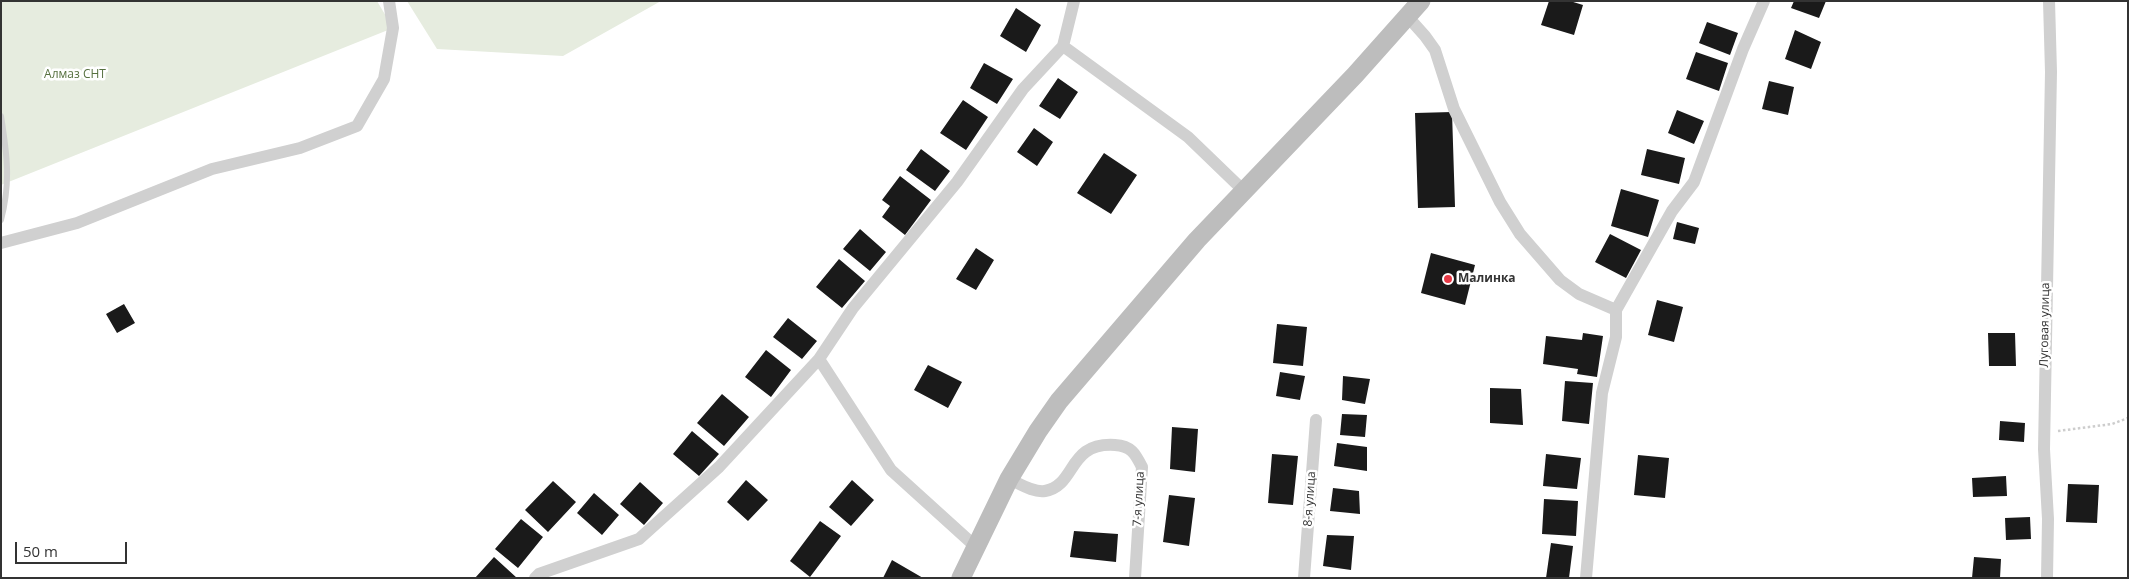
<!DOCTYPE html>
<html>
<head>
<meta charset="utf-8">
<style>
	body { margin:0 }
	#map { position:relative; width:2129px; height:579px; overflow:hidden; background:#fff; font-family:"Open Sans",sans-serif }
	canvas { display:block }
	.frame { position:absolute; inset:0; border:2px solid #333; pointer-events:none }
	.scale { position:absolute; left:15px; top:542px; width:112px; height:22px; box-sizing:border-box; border:2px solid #333; border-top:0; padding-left:6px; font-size:15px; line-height:18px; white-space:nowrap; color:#333; -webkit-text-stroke:4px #fff; paint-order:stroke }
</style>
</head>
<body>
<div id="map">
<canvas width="2129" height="579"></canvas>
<div class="frame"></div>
<div class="scale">50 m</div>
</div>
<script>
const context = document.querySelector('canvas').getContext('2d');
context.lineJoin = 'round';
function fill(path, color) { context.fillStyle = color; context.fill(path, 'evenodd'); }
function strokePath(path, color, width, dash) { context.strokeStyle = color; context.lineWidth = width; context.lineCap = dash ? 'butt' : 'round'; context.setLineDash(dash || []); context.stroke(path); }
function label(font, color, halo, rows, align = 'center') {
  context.font = font + ' "Open Sans",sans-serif'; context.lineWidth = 5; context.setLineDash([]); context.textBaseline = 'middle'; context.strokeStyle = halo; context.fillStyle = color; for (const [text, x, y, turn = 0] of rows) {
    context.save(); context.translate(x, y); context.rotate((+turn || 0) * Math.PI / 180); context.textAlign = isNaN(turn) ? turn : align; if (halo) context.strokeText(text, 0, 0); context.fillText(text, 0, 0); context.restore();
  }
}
fill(new Path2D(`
	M1,1h376l16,27 -392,157z
	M407,1h254l-98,55 -126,-7z`), '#e6ecdf');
fill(new Path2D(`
	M1549,1h21l13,4 -9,30 -33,-10z
	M1794,1h32l-7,17 -28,-10z
	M1016,8l25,17 -15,27 -26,-16z
	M1707,22l31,11 -8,22 -31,-12z
	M1795,30l26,12 -10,27 -26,-10z
	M1696,52l32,11 -9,28 -33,-12z
	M984,63l29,16 -16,25 -27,-16z
	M1058,78l20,14 -18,27 -21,-13z
	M1769,81l25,6 -6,28 -26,-6z
	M963,100l25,17 -22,33 -26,-17z
	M1677,110l27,11 -10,23 -26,-11z
	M1452,112l3,95 -37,1 -3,-95z
	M1034,128l19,14 -16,24 -20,-14z
	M921,149l29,22 -15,20 -29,-21z
	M1647,149l38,9 -6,26 -38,-9z
	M1104,153l33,22 -26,39 -34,-21z
	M900,176l31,24 -26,35 -23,-18 8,-11 -8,-6z
	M1621,189l38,11 -11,37 -37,-11z
	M1677,222l22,6 -4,16 -22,-5z
	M860,229l26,23 -16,19 -27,-22z
	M1610,234l31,16 -15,28 -31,-16z
	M976,248l18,12 -18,30 -20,-11z
	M1431,253l44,12 -10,40 -44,-12z
	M839,259l26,22 -23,27 -26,-21z
	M1657,300l26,7 -9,35 -26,-7z
	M124,304l11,19 -18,10 -11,-19z
	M788,318l29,23 -15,18 -29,-22z
	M1277,324l30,3 -4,39 -30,-3z
	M1583,333l20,3 -6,41 -20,-3 1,-5 -35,-5 3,-28 36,4z
	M1988,333h27l1,33h-27z
	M766,350l25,20 -20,27 -26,-20z
	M928,365l34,17 -14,26 -34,-18z
	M1280,372l25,4 -5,24 -24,-4z
	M1343,376l27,3 -5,25 -23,-4z
	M1565,381l28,2 -4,41 -27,-3z
	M1490,388l31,1 2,36 -33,-2z
	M722,394l27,23 -25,29 -27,-23z
	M1342,414l25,1 -2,22 -25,-2z
	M2000,421l25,2 -1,19 -25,-2z
	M1172,427l26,2 -3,43 -25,-3z
	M692,431l27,23 -20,22 -26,-22z
	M1337,443l30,4v24l-33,-5z
	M1272,454l26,2 -5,49 -25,-2z
	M1546,454l35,4 -4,31 -34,-3z
	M1638,455l31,3 -4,40 -31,-3z
	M2006,476l1,20 -34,1 -1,-19z
	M746,480l22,20 -20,21 -21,-19z
	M852,480l22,20 -23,26 -22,-19z
	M553,481l23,21 -28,30 -23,-22z
	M640,482l23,21 -19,22 -24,-21z
	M2068,484l31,1 -2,38 -31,-1z
	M1333,488l26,3 1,23 -30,-3z
	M594,493l25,22 -17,20 -25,-22z
	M1169,495l26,3 -6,48 -26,-4z
	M1544,499l34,2 -2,35 -34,-2z
	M2030,517l1,22 -25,1 -1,-22z
	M521,519l22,18 -25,31 -23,-19z
	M820,521l21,15 -31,41 -20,-16z
	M1074,531l44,3 -2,28 -46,-5z
	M1327,535l27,1 -3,34 -28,-4z
	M1551,543l22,3 -4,32h-23z
	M494,557l23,21h-42z
	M1974,557l27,2 -1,19h-28z
	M892,560l31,18h-40z`), '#1a1a1a');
strokePath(new Path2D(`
	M2058,431l54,-7 16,-6`), '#cdcdcd', 2.5, [2.5, 2.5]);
strokePath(new Path2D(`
	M1,116c6,38 10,66 0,104`), '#d0d0d0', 6);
strokePath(new Path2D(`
	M1408,17l17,19 10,14 19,59 46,93 20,32 40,46 19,14 37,16
	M1063,46l125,91 56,54
	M1,243l76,-20 135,-54 88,-21 57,-22 27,-47 9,-51 -4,-27
	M1009,479c11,5 25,14 36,12 32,-6 22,-49 70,-46 16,1 20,8 27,22l-7,111
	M976,547l-85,-77 -72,-111 34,-51 104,-126 66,-93 40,-43 11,-45
	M535,578l4,-4 100,-35 80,-72 100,-108
	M1304,578l12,-158
	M1586,578l16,-185 14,-56v-27l56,-99 22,-29 49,-133 21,-48
	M2047,578l1,-59 -4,-70 7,-377 -2,-71`), '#d0d0d0', 12);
strokePath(new Path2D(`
	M961,578l48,-99 29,-48 21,-30 138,-161 158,-165 66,-74`), '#bdbdbd', 19);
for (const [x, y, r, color] of [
	[1448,279,5,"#e63946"]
]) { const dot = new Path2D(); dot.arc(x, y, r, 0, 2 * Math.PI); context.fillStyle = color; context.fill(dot); strokePath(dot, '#fff', 2); }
label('12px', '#56703f', '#fff', [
	["Алмаз СНТ",75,75]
]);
label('bold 12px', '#333', '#fff', [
	["Малинка",1458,279]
], 'left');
label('12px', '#333', '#fff', [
	["Луговая улица",2045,325,-89],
	["7-я улица",1139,499,-87],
	["8-я улица",1310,499,-86]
]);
</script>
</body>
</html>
